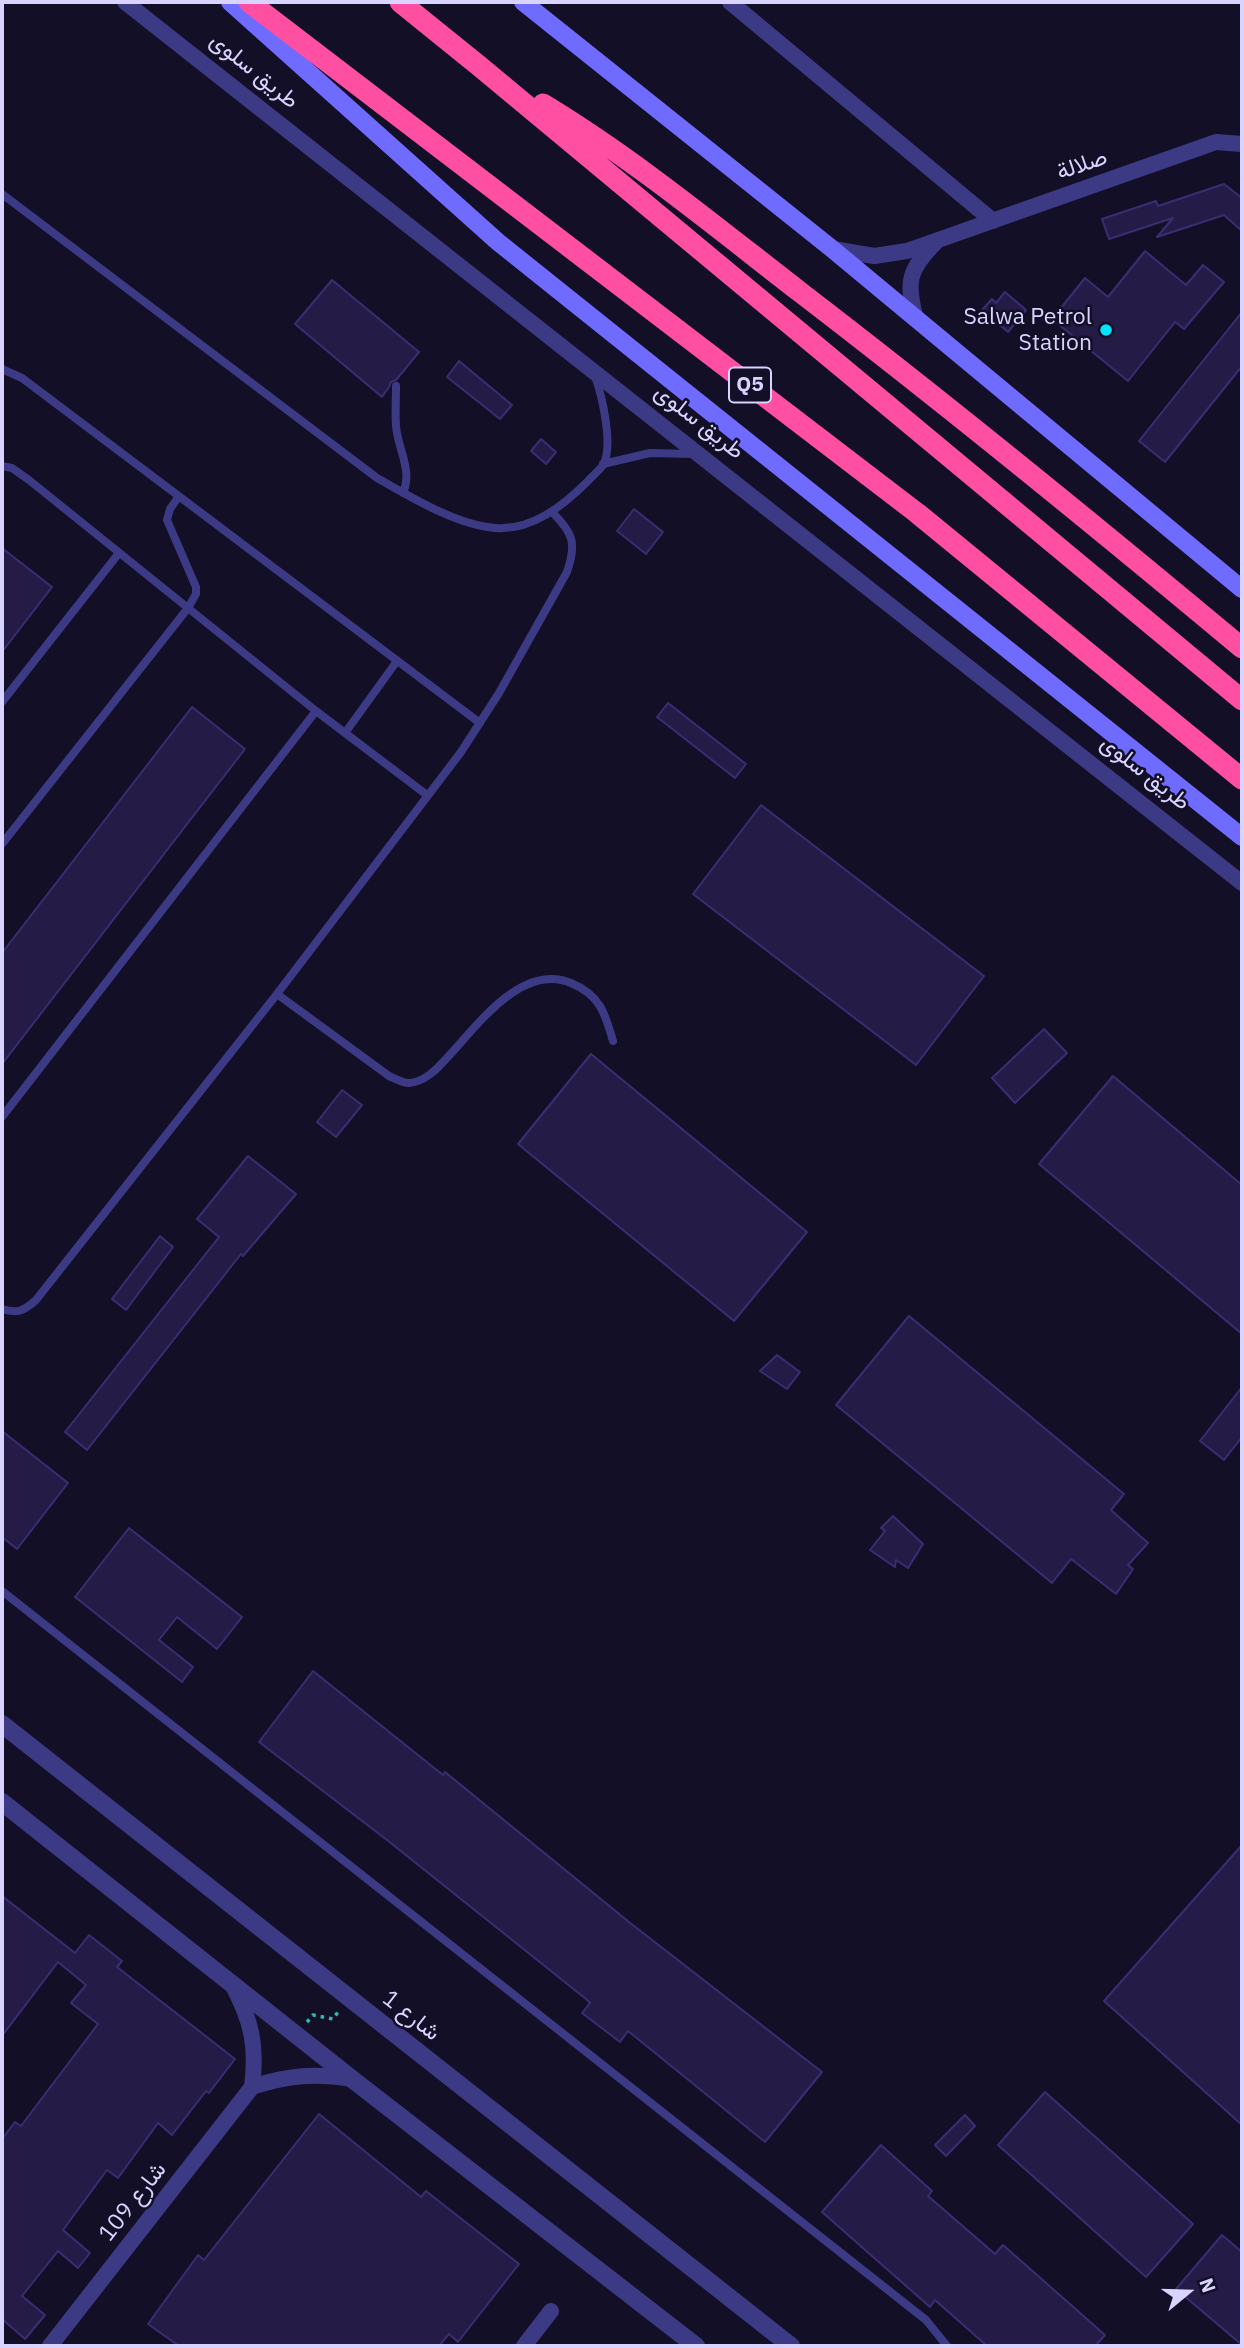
<!DOCTYPE html>
<html>
<head>
<meta charset="utf-8">
<style>
	body { margin:0 }
	#map { position:relative; width:1244px; height:2348px; overflow:hidden; background:#130f26; font-family:"IBM Plex Sans",sans-serif }
	canvas { display:block }
	.frame { position:absolute; inset:0; border:4px solid #d9d4ff; pointer-events:none }
	.north { position:absolute; left:1153px; top:2257px; width:70px; height:70px; -webkit-text-stroke:5px #130f26; paint-order:stroke; rotate:71deg; font-size:19px; font-weight:700; line-height:28px; text-align:center; color:#d9d4ff }
	.north::after { content:''; display:block; margin:auto; width:24px; height:32px; background:#d9d4ff; clip-path:polygon(50% 0,100% 100%,50% 72%,0 100%) }
</style>
</head>
<body>
<div id="map">
<canvas width="1244" height="2348"></canvas>
<div class="frame"></div>
<div class="north">N</div>
</div>
<script>
const context = document.querySelector('canvas').getContext('2d');
context.lineJoin = 'round';
function fill(path, color) { context.fillStyle = color; context.fill(path, 'evenodd'); }
function strokePath(path, color, width, dash) { context.strokeStyle = color; context.lineWidth = width; context.lineCap = dash ? 'butt' : 'round'; context.setLineDash(dash || []); context.stroke(path); }
function label(font, color, halo, rows, align = 'center') {
  context.font = font + ' "IBM Plex Sans",Vazirmatn,sans-serif'; context.lineWidth = 5; context.setLineDash([]); context.textBaseline = 'middle'; context.strokeStyle = halo; context.fillStyle = color; for (const [text, x, y, turn = 0] of rows) {
    context.save(); context.translate(x, y); context.rotate((+turn || 0) * Math.PI / 180); context.textAlign = isNaN(turn) ? turn : align; if (halo) context.strokeText(text, 0, 0); context.fillText(text, 0, 0); context.restore();
  }
}
const building = new Path2D(`
	M1224,184l18,14v33l-18,-16 -67,22 16,-19 -64,21 -7,-20 54,-18 2,5z
	M1145,251l41,34 17,-20 21,17 -40,47 -9,-7 -47,59 -76,-62 33,-41 23,19z
	M332,280l87,72 -23,28 -5,2 -2,5 -7,10 -87,-73z
	M1005,292l21,18 -18,22 -26,-22 10,-11 4,4z
	M1242,312v54l-77,96 -26,-21z
	M459,361l53,44 -12,14 -53,-42z
	M541,439l15,13 -10,12 -15,-13z
	M634,509l29,23 -17,22 -29,-23z
	M2,548l50,39 -50,65z
	M668,703l78,61 -11,14 -78,-61z
	M192,707l53,42 -243,315v-111z
	M761,805l223,171 -68,89 -223,-171z
	M1044,1029l23,24 -52,50 -23,-25z
	M591,1054l216,178 -73,89 -216,-177z
	M1113,1076l129,109v149l-203,-170z
	M342,1090l20,15 -26,32 -19,-15z
	M248,1156l48,38 -53,62 -2,-2 -154,196 -22,-18 154,-195 -22,-18z
	M160,1236l13,11 -47,63 -14,-11z
	M909,1316l215,178 -13,16 37,33 -20,22 5,4 -17,25 -45,-35 -19,24 -216,-178z
	M777,1355l23,17 -13,17 -27,-18z
	M1242,1387v50l-18,23 -24,-19z
	M2,1431l66,52 -51,66 -15,-12z
	M893,1516l30,28 -15,24 -12,-8 -1,7 -25,-17 15,-19 -4,-3z
	M129,1528l113,89 -25,32 -40,-32 -18,23 34,27 -11,15 -107,-85z
	M313,1671l130,104 2,-3 184,150 193,150 -57,70 -137,-111 -8,11 -38,-29 8,-10 -4,-4 -199,-159 -128,-98z
	M1242,1845v280l-138,-124z
	M2,1896l73,57 14,-18 33,26 -5,6 118,92 -26,34 -3,-2 -34,44 -14,-12 -40,55 -11,-8 -44,60 27,23 -12,15 -20,-17 -36,45 23,19 -20,24 -23,-20v-180l13,-17 6,4 77,-102 -27,-21 15,-18 -28,-23 -56,74z
	M1045,2092l148,132 -47,53 -148,-132z
	M319,2114l102,83 5,-6 93,73 -61,78 -9,-8 -10,12h-260l-31,-22 50,-69 6,5z
	M965,2115l10,11 -29,30 -11,-11z
	M881,2145l51,46 -4,5 67,58 8,-9 102,90 -10,11h-108l-52,-46 -5,7 -108,-95z
	M1222,2235l20,17v93l-66,-56z`);
fill(building, '#241b47');
strokePath(building, '#3b2d73', 2);
strokePath(new Path2D(`
	M307,2022l6,-7 20,4 5,-7`), '#2fb8b0', 3.5, [3.5, 5]);
strokePath(new Path2D(`
	M2,194l375,284c34,19 79,47 118,50 37,3 69,-23 93,-47 4,-5 11,-10 15,-16 11,-19 -1,-69 -8,-89
	M2,369l20,9 458,345
	M396,386c0,13 -1,27 0,40 2,24 17,44 7,67
	M603,464l47,-11 43,1
	M2,466l10,2 17,12 287,231 111,84
	M2,702l117,-149
	M345,733l52,-72
	M2,844l186,-236 8,-14v-7l-29,-67 3,-11 9,-13
	M277,994l112,82c7,3 13,7 20,7 15,-1 27,-13 36,-23 30,-31 75,-98 126,-77 29,12 34,30 42,58
	M2,1117l314,-406
	M2,1309c15,5 22,2 34,-9l241,-306 184,-242 38,-59 68,-121c10,-29 6,-39 -15,-60
	M2,1591l924,729 21,26`), '#3d3a85', 8);
strokePath(new Path2D(`
	M125,2l1117,881
	M730,2l263,219
	M833,249l41,7 33,-5 309,-109 26,2
	M916,319c-10,-36 -8,-49 19,-76
	M252,2087c37,-12 62,-14 100,-8
	M50,2346l202,-259c5,-41 0,-65 -19,-101
	M524,2346l27,-35`), '#3d3a85', 16);
strokePath(new Path2D(`
	M2,1724l789,622
	M2,1802l350,277 344,267`), '#3d3a85', 18);
strokePath(new Path2D(`
	M230,2l268,240 744,595
	M523,2l308,246 411,341`), '#6f6bff', 18);
strokePath(new Path2D(`
	M249,2l668,511 325,266
	M400,2l78,63 764,635
	M543,104c91,55 173,123 257,188 150,115 297,235 442,356`), '#ff4fa3', 21);
for (const [x, y, r, color] of [
	[1106,330,7,"#00e5ff"]
]) { const dot = new Path2D(); dot.arc(x, y, r, 0, 2 * Math.PI); context.fillStyle = color; context.fill(dot); strokePath(dot, '#130f26', 2.5); }
for (const [x, y, w] of [
	[750,385,42]
]) { const box = new Path2D(); box.roundRect(x - w / 2, y - 17.5, w, 35, 5); context.fillStyle = '#130f26'; context.fill(box); strokePath(box, '#d9d4ff', 2); }
label('bold 21px', '#d9d4ff', null, [
	["Q5",750,385]
]);
label('23px', '#d9d4ff', '#130f26', [
	["طريق سلوى",254,71,39],
	["صلالة",1082,165,-19],
	["طريق سلوى",699,422,38],
	["طريق سلوى",1145,773,38],
	["شارع 1",411,2016,38],
	["شارع 109",133,2202,-52]
]);
label('23px', '#d9d4ff', '#130f26', [
	["Salwa Petrol",1092,317],
	["Station",1092,343]
], 'right');
</script>
</body>
</html>
